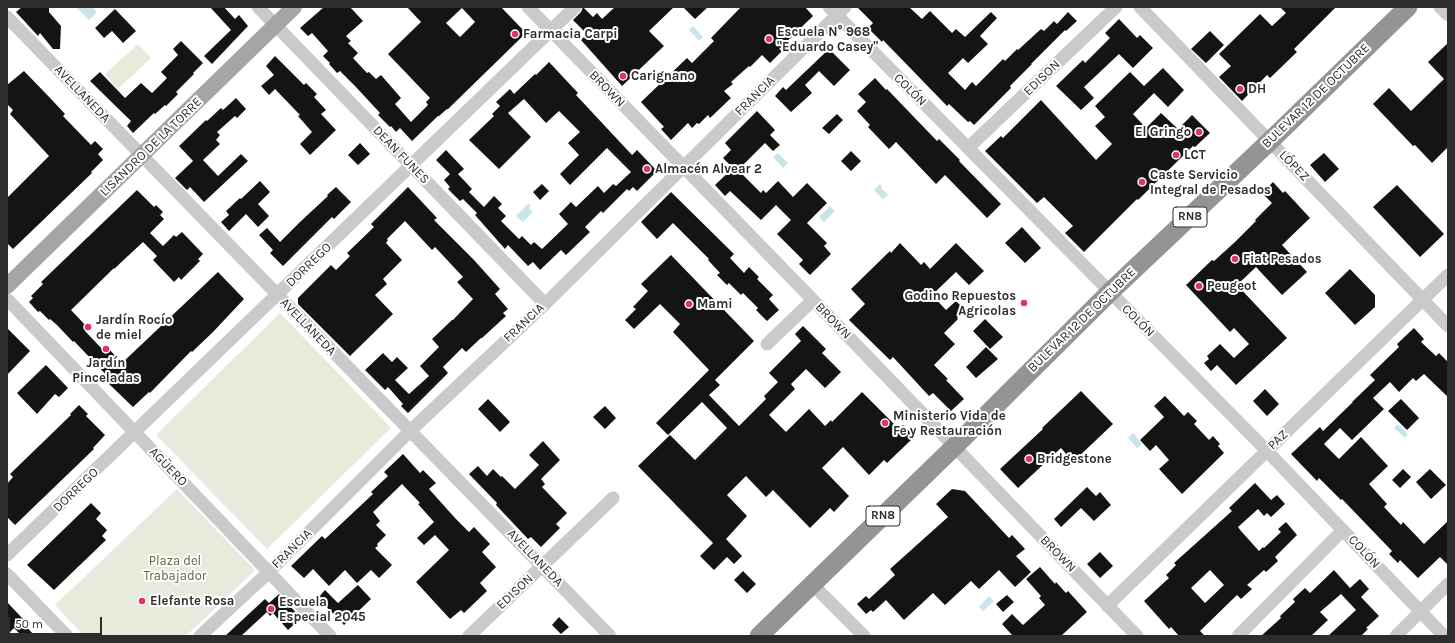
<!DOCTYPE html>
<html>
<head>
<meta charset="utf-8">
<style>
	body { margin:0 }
	#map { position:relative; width:1455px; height:643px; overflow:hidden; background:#fff; font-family:Karla,sans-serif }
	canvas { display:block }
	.frame { position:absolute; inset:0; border:8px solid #2d2d2d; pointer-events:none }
	.scale { position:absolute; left:8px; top:617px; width:94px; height:18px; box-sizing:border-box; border:2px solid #2d2d2d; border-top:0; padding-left:5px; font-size:12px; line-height:14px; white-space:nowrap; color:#2d2d2d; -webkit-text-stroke:3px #fff; paint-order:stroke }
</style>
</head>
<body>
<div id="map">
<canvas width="1455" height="643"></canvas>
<div class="frame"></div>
<div class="scale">50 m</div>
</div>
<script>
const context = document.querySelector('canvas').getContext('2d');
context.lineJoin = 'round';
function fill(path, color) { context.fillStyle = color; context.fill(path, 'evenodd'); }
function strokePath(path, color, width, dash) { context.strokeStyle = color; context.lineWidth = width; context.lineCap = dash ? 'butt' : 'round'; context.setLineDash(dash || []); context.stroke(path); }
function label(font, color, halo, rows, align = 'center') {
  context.font = font + ' Karla,sans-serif'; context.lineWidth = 4; context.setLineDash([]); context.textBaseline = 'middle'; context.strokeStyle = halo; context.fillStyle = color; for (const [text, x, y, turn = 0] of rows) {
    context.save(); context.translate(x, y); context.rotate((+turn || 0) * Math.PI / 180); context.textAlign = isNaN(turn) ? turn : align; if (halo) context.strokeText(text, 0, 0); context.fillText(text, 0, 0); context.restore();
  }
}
fill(new Path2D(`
	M138,44l13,14 -33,31 -13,-15z
	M280,313l111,115 -124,121 -111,-114z
	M177,489l78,81 -69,66h-102l-29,-31z`), '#e7ebdb');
fill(new Path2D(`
	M76,7h16l5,5 -8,8z
	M693,26l10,11 -4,4 -10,-11z
	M778,153l10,10 -5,5 -10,-11z
	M880,184l2,3 -1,1 7,7 -5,4 -9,-9z
	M528,204l3,2 -2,2 4,4 -10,10 -7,-6z
	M830,206l5,5 -11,11 -5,-5z
	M1398,424l10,10 -3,4 -11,-10z
	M1133,433l9,11 -5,4 -9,-10z
	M989,596l5,5 -11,10 -4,-4z`), '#c7e5ea');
fill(new Path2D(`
	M22,7h27v5l12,14 -1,23h-7l-13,-16 -2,3 -22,-24z
	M210,7h14l11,12 4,-4 9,11 -36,38 -8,-8 27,-26z
	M324,7h26l13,14 -17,15 5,5 -3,2 10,10 -5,5 14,15 2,-1 7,7 5,-4 20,23 -6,6 16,18 17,-17 -2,-3 4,-4 -42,-44 33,-32 -14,-15h94l25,26 -78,76h-1l-8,7h-1l-26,25 -12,-13 -4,4 -5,-6 -1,1 -12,-12 2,-2 -25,-27 -15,-15 -3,2 -8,-9 1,-1 -7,-7 5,-5 -16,-18 -4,3 -8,-8zM462,8l13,14 -15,15 -14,-14z
	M583,7l10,10 4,-4 5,6 13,-12h59l-25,24 15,15 -42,40 -41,-46 6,-6 -14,-14 8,-8z
	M683,7h25l-13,12z
	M741,7h64l8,9 -34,33 3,2 -12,12 -8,-8 -12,12 -1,-1 -18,16 2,2 -9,7 7,7 -21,20 -2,-3 -9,9 -2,-1 -5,5 -4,-5 -17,17 -10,-11 3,-2 -23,-25 46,-44 5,5 22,-22 -3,-3z
	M857,7h52l13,12 8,-8 22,22 4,-4 9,8 26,-25 6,6 -17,18 8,8 -20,19 -5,-5 -15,15 17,17 7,-8 4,4 27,-27 2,2 12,-12 1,1 23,-21 3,2 10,-10 3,3 11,-12 9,9 -11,10 -1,-1 -34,34h1l-22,22 1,2 -37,37 -4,-4 -2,1 -19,-18 -2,2 -64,-66 -1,2 -14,-14 5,-5z
	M1280,7h56l-42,42 3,3 -27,26 -3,-3 -25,26 -23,-24 12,-11 -12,-12 41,-40 12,12 14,-13z
	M115,9l21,22 -13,12 -11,-12 -8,7 -9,-10z
	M1119,19l18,19 3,-3 13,13 -20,20 -14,-14 -35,33 10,11 -13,12 -25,-24 27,-26 2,3 25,-25 -5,-5z
	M1210,31l14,14 -18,18 -15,-14z
	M181,41l22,22 -10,10 1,1 -18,18 2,2 -12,12 -1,-1 -10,9 -1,-1 -21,20 -6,-7 4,-5 -41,-40 10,-9 25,26 16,-15 11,10 15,-15 -6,-6 17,-17 -5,-6z
	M1448,43v104l-16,16 -17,-18 -2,1 -40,-42 16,-16 22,23 33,-32 -16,-17z
	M829,49l21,21 -16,16 -15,-15 -14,14 7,8 -21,19 -16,-16 8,-9 3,3z
	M275,56l29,29 2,-2 11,11 -3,3 12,13 -5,4 15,16 -26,25 -10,-11 12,-12 -14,-16 2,-1 -25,-26 -6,6 -8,-9 13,-11 -8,-9z
	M549,62l29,31 -2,2 56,60 5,-5 20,21 -20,20 -4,-4 -4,4 -2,-2 -24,24 -2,-2 -16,16 5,5 -24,23 -5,-5 -21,20 -7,-8 -5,4 -20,-21 -3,4 -30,-34 2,-2 -14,-14 -3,2 -12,-12 2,-2 -6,-7 6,-6 -14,-14 10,-10 18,19 -6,5 14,15 -3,3 15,15 10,-11 8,8 -4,4 8,8 -5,5 18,18 3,-3 9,9 3,-3 8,7 26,-25 -9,-10 12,-12 5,5 22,-21 6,7 9,-9 3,2 15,-14 -24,-24 -37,37 -10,-11 19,-19 -11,-12 12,-11 -21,-21 -13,12 -22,-24 -16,14 23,24 -32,32 -30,-29 25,-24 -2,-2 8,-8 -4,-4 14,-13 4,5 21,-20 1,1z
	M1163,68l21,22 -16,17 -14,-14 -21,21 13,14 15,-15 17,16 14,-14 18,18 -15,14 -2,-1 -55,54 -1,-1 -53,53 -19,-19 8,-7 -29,-29 -7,6 -52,-52 16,-15 2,2 38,-38 55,60 16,-16 -17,-18 10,-9 -10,-11 35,-34 14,14z
	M24,71l28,29 13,14 -2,2 28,29 4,-4 8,8 -5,5 5,6 -12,12 1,1 -79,76 -6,-6v-45l42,-42 -39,-42 3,-4 -6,-6v-19z
	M875,78l11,12 1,-1 50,52 2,-2 21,21 -1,1 42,43 -14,14 -42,-43 -9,9 -40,-42 -7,7 -21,-22 2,-2 -13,-14 9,-9 -8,-8z
	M236,98l10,11 -9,9 -2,-2 -18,16 3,3 -4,5 4,4 -17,16 15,16 23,-22 7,7 -44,41 -14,-15 -3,3 -12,-12 18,-17 -14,-15 27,-26 1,1 14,-13 2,2z
	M757,111l18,19 -5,5 10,10 -7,6 -8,-8 -27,27 23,23 2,-3 3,3 12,-12 15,16 14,-14 20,20 -20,20 20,20 -3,3 7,8 -21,21 -11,-11 4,-4 -26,-26 14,-14 -15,-15 -15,15 -31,-29 -5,5 -10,-11 18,-17 -10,-10 8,-8 -6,-7z
	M837,114l6,6 -14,14 -7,-6z
	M360,143l10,11 -12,11 -10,-10z
	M851,151l10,10 -10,10 -10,-10z
	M1324,153l15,16 -14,13 -15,-17z
	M260,181l10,11 -12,12 11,12 -11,11 -12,-13 -17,17 -8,-9 8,-7 -3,-4 14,-13 1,1z
	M1273,182l10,11 2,-2 25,27 -28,27 25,27 -25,23 -26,-28 -19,18 50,53 -51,47 -19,-20 -6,6 -7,-8 5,-4 -2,-3 13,-12 14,14 15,-14 -15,-16 -4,4 -44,-47 26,-25 2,1 21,-19 21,-21 -1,-1 17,-17 -10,-10z
	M542,184l7,7 -9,9 -7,-8z
	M1397,185l47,49 -24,23 -47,-50z
	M336,187l15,15 -17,17 -2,-2 -49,49 -13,-13 3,-3 -14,-15 8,-7 13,14 20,-20 28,-26 -1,-1z
	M408,187l29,31 -3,2 40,40 26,29 -5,5 13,15 -5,4 3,3 -24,22h-1l-15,14 -4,-4 -19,19 5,6 -40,40 -7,-7 2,-2 -15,-17 -3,3 -20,-20 18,-17 9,9 5,-5 11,11 -13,12 14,14 20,-18 -9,-10 19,-19 -7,-8 20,-19h1l20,-21 -16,-17 6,-5 -28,-30 -3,3 -27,-29 -18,18 1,1 -2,3 16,17 -19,19 4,5 -12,11 18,19 -43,42 -52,-52v-6l33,-33 5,5 14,-14 -3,-3 27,-26 -3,-3z
	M137,190l17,17 2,-2 7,7 -3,3 4,4 -14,14 13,13 11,-11 2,2 6,-5 21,22 -5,5 2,2 -19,19 -2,-3 -5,5 -21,-22 4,-4 -14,-14 -29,27v-1l-43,42 17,18 -3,3 19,20 4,-3 14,15 96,-91 26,27 -31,33 -21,20 -1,-1 -41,42 -1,-1 -16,15 -24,-23 3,-3 -38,-40 -1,1 -16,-17 -7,-6 -1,1 -9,-9 -2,1 -9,-10 4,-4 -2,-2 12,-12 -2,-2z
	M671,192l63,62 -4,4 14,15 5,-6 10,10 -2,2 16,16 -4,4 10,11 -12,11 -11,-11 2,-2 -15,-15 -2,2 -12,-12 -2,2 -10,-10 3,-2 -12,-13 1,-1 -36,-36 -16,16 -16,-17z
	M1022,227l19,21 -16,15 -20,-20z
	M900,243l21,22 3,-3 6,7 26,-26 28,28 -15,14 -13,-13 -24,23 14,15 10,-9 9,9 -8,8 1,1 -14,14 11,11 -21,21 14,14 -2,1 18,19 -13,12 -18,-18 -4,3 -36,-39 -3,3 -41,-40 16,-16 -14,-15 39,-38 1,2z
	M671,255l83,86 -39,39 5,5 -11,10 30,31 27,-27 -2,-3 14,-14 -9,-9 32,-32 -6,-7 8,-8 23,23 -4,4 19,19 -16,16 -19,-19 -15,15 4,5 -26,26 17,17 23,-23 16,17 6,-6 1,2 30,-30 37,37 4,-4 7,7 1,8 -24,23 -3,-3 -15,15 -26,-28 -21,21 27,28 -15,16 -4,-4 -20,20 -37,-38 -7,7 -20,-21 -19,19 20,21 -21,23 16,17 -8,8 -7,-7 -13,13 -14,-14 13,-13 -75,-77 32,-31 25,25 32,-32 -25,-26 -34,33 -12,-12 53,-53 -36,-38 7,-8 -20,-20 -26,25 -9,-9 11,-11 -3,-2 15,-16 -7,-7z
	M1350,269l25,26v12l-20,18 -30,-32z
	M985,319l18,18 -13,12 -17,-18z
	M7,328l23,23 -23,24z
	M1414,328l10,11 -3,3 15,14 3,-3 9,9v35l-24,-23 -8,7 -3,-3 -14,14 -9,-10 -17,16 11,11 -32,31 -12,-12 -16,16 15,15 22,-22 27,29 -19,18 18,20 -3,3 17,18 2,-3 21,22 24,-23v44l-8,-8 -22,21 -18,-18 -2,3 -9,-9 3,-3 -50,-52 -1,1 -22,-22 -2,3 -26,-27 29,-27 3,4 30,-29h-1l23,-22 -5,-5 29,-28 -2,-3z
	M986,347l12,12 -22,19 -10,-11z
	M46,365l22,23 -9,9 -4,-3 -18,20 -20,-21z
	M1265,389l14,15 -12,12 -14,-15z
	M1081,391l32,33 -40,38 -12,-14 -43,40 -18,-19 43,-40 -1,-1z
	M1165,396l19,20 4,-4 9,9 -3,3 15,16 4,-4 7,8 -2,2 6,7 -42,41 -23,-25 10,-9 -13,-15 -6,6 -10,-11 24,-23 -10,-11z
	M488,399l22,23 -10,10 -22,-23z
	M1401,399l18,19 -12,12 -19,-19z
	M79,405l9,9 -2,2 19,19 -12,13 1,1 -79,76 -8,-8v-33l6,-7 -3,-3 61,-59 -1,-1z
	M605,406l11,12 -11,11 -12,-12z
	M543,441l17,19 -19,19 4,5 -3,3 25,26 -11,11 4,4 -19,19 -10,-10 -3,2 -32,-34 1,-2 -28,-29 9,-8 9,10 6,-7 8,8 1,-1 13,13 24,-24 -10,-10z
	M403,454l17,19 3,-3 13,13 -7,6 26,29 14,14 5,-5 16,17 -8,8 14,15 -16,16 7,8 -23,22 -3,-3 -11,9 -34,-37 33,-32 -14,-15 -11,10 -7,-7 17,-16 -16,-18 2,-1 -18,-19 -29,28 7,9 -4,4 10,10 -9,9 1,2 -3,2 17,17 -13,13 -8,-8 -14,13 -12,-13 -16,16 -16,-17 -9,9 -13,-12 31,-30 3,3 48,-45 -2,-2 17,-16 -4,-4z
	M1403,469l8,8 -11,11 -8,-8z
	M1430,469l16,16 -15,14 -15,-17z
	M1255,483l16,17 6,-5 8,9 -14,13 -4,-4 -3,3 -6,-7 -20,18 3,4 18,20 4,-4 1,1 17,-16 -3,-3 8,-7 11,13 -22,22 3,4 -12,11 -2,-2 -17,15 5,4 -11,10 -4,-4 -37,36 5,5h-26l-8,-9 -2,2 -25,-28 25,-23 -3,-3 10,-10 -2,-2 58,-52 -3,-3zM1210,570l14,15 -19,18 -14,-15z
	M1087,487l9,9 4,-4 11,13 -17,16 -13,-13 -20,19 -7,-8z
	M952,489l13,2 44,47 3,-3 13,14 -9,7 15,16 -16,15 -16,-17 -20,19 -8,-8 -26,24 -12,-12 -29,27 -18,-20 -13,12 -2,-2 -5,4 -9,-10 9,-8 3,3 26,-24 -5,-6 58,-52 -12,-13z
	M91,503l10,10 -5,6 11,11 -5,6 4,4 -52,50 -27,-25z
	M1100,552l13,14 -13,12 -13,-14z
	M1040,567l15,17 1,-2 10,11 2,-2 19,21 -26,24h-50l1,-1 -10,-11 10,-10 11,11 22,-20 -6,-7 2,-2 -15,-17z
	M1334,570l16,18 10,-9 9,10 -8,8 18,19 -13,12 2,1 -7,7h-33l28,-26 -15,-16 -21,18 8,8 -17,16h-50l20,-18 -1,-2 15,-14 -2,-3 12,-11 5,5z
	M743,571l13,13 -9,9 -13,-13z
	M358,585l13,14 -27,26 -26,-27 7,-8 13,13z
	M279,594l22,24 -13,12 -15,-17 -3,3 -3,-4 -26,24h-16l40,-37 4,4z
	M1007,595l7,7 -11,10 -7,-8z
	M7,602l16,17 -2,2 14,15h-13l-8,-8 -7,7z
	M559,617l10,10 -8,7 -9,-9z`), '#141414');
strokePath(new Path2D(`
	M258,7l287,297
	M528,7l285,293 324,336
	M829,7l438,444 177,185
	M1140,7l308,319
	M1440,7l8,8
	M7,17l603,619
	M968,148l148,-141
	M7,299l323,337
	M767,344l46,-44
	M7,555l568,-548
	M7,574l60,62
	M812,584l52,52
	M1107,606l341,-331
	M200,636l69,-64 141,-141 135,-127 300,-297
	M469,636l144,-138
	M1238,636l105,-106
	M1396,636l52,-52`), '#cacaca', 13);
strokePath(new Path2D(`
	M7,286l287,-279`), '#a5a5a5', 16);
strokePath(new Path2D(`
	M759,636l195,-189 156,-155 160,-151 138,-134`), '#949494', 19);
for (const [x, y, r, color] of [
	[515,34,4,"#e23266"],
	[769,39,4,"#e23266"],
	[623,76,4,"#e23266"],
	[1240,89,4,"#e23266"],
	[1199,132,4,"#e23266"],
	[1176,155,4,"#e23266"],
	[647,169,4,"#e23266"],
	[1142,182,4,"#e23266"],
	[1235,259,4,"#e23266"],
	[1199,286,4,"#e23266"],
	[1024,303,4,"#e23266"],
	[689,304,4,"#e23266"],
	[88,327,4,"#e23266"],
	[106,349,4,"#e23266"],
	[885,423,4,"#e23266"],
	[1029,459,4,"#e23266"],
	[142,601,4,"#e23266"],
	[271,609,4,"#e23266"]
]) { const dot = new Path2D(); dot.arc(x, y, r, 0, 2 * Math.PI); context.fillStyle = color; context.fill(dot); strokePath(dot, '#fff', 1.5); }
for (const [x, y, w] of [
	[1190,217,34],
	[883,516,34]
]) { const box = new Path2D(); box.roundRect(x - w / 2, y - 10, w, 20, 3); context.fillStyle = '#fff'; context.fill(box); strokePath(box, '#2d2d2d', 1); }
label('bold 12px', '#2d2d2d', null, [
	["RN8",1190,217],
	["RN8",883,516]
]);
label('bold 13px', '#2d2d2d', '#fff', [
	["Escuela N° 968",777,32],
	["\"Eduardo Casey\"",777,47],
	["Farmacia Carpi",523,34],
	["Carignano",631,76],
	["DH",1248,89],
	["El Gringo",1191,132,"right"],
	["LCT",1184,155],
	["Almacén Alvear 2",655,169],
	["Caste Servicio",1150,175],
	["Integral de Pesados",1150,190],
	["Fiat Pesados",1243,259],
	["Peugeot",1207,286],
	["Godino Repuestos",1016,296,"right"],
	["Agricolas",1016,311,"right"],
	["Mami",697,304],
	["Jardín Rocío",96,320],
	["de miel",96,335],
	["Jardín",106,363,"center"],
	["Pinceladas",106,378,"center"],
	["Ministerio Vida de",893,416],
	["Fe y Restauración",893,431],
	["Bridgestone",1037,459],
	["Elefante Rosa",150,601],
	["Escuela",279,602],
	["Especial 2045",279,617]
], 'left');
label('13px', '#2d2d2d', '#fff', [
	["EDISON",1042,78,-44],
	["BROWN",607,89,46],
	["COLÓN",910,90,45],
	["AVELLANEDA",82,94,46],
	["FRANCIA",755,96,-45],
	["BULEVAR 12 DE OCTUBRE",1316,96,-44],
	["LISANDRO DE LA TORRE",151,147,-44],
	["DEAN FUNES",401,155,46],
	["LÓPEZ",1294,166,46],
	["DORREGO",309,265,-44],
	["BULEVAR 12 DE OCTUBRE",1082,320,-44],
	["BROWN",833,321,46],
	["COLÓN",1138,321,45],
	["FRANCIA",524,323,-43],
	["AVELLANEDA",308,327,46],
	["PAZ",1278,440,-44],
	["AGÜERO",168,467,46],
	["DORREGO",76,490,-44],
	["FRANCIA",292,549,-45],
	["COLÓN",1364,552,47],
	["BROWN",1058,554,46],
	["AVELLANEDA",535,558,46],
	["EDISON",515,592,-43]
]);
label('13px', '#5a683c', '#fff', [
	["Plaza del",175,561],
	["Trabajador",175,576]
]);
</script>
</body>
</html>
